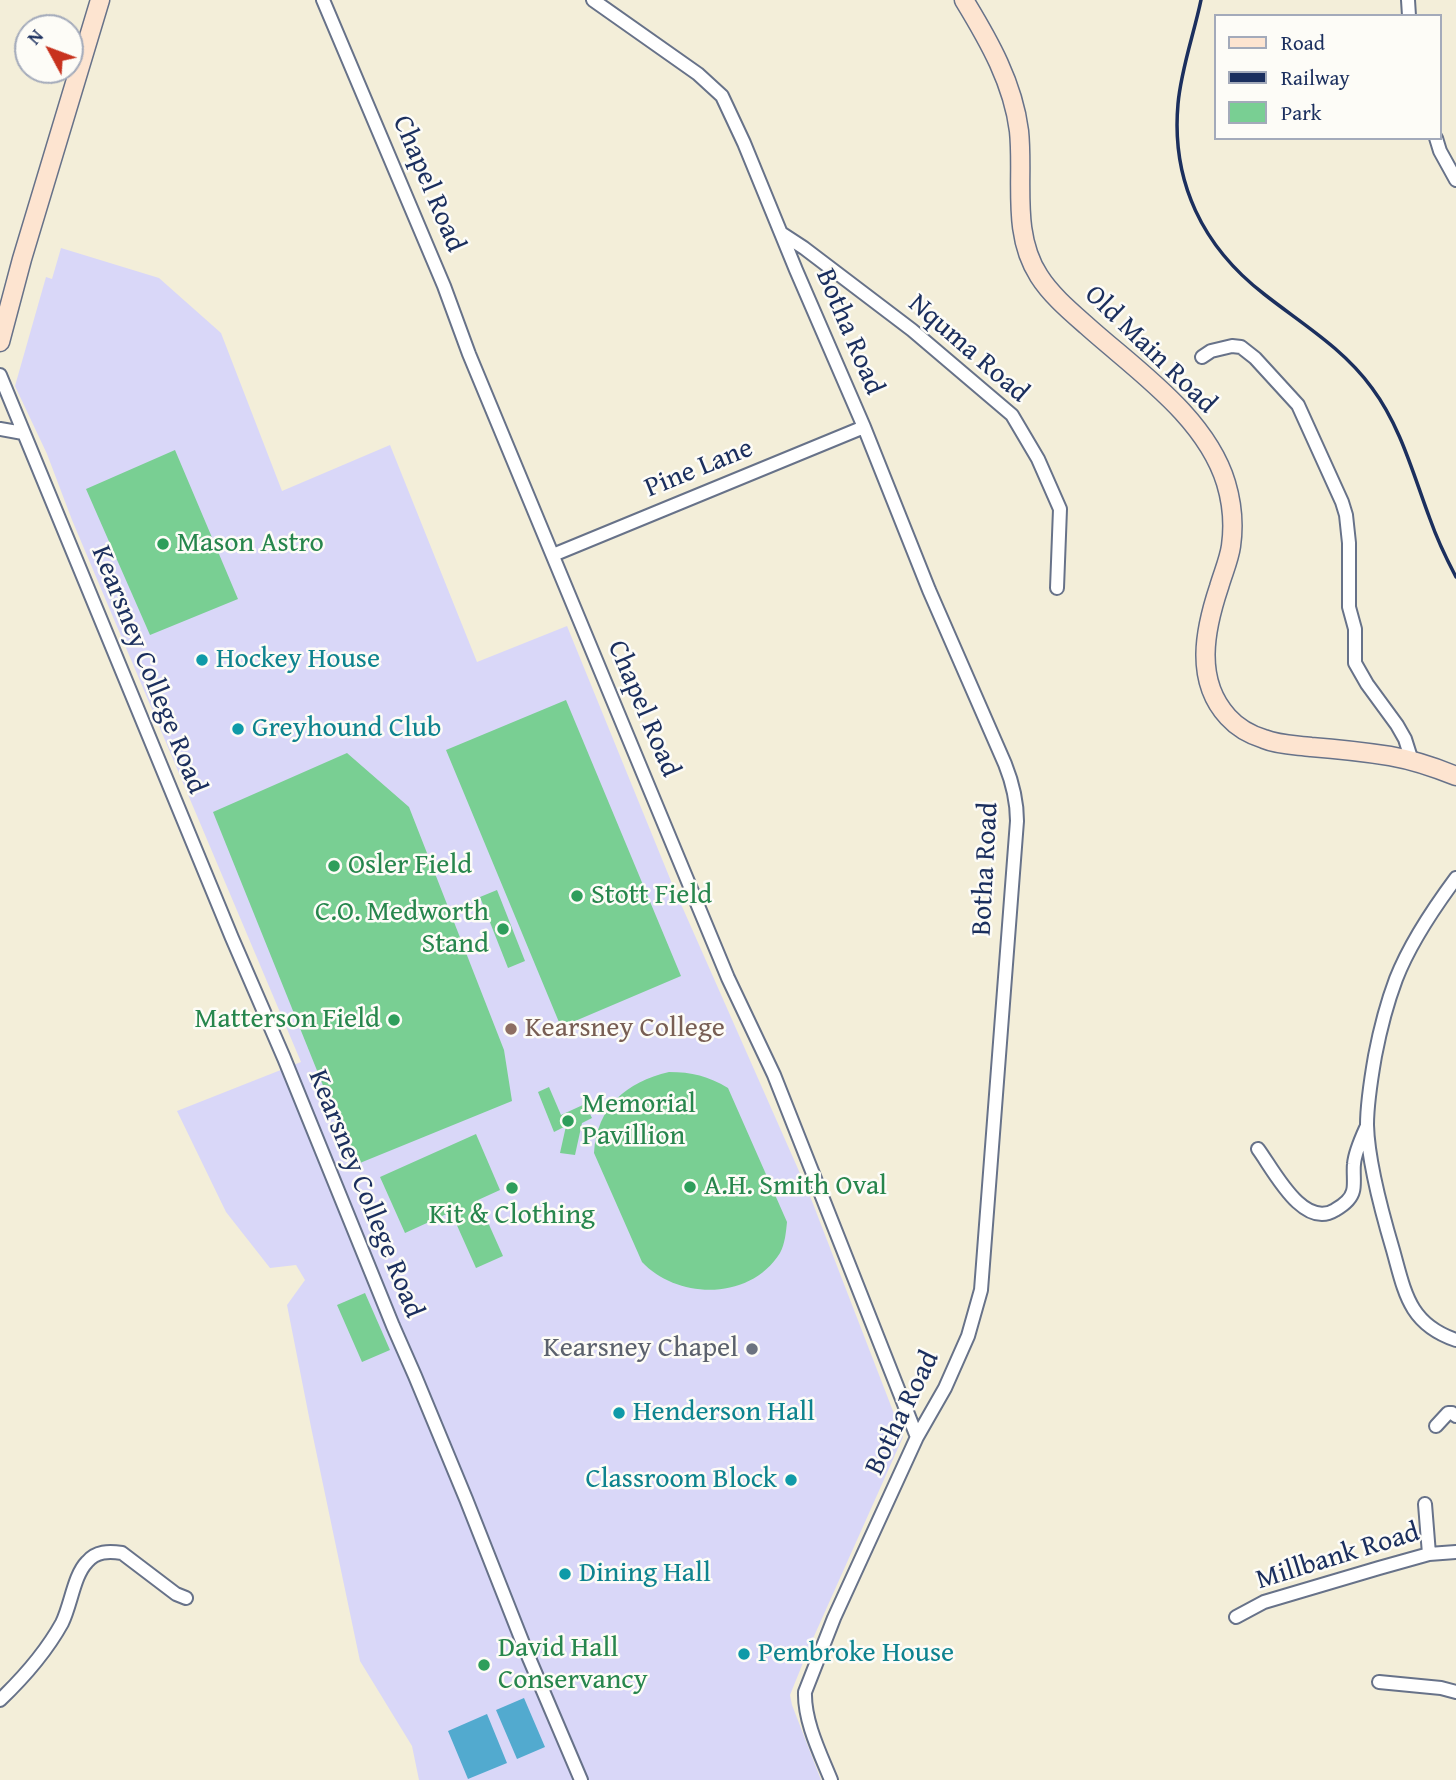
<!DOCTYPE html>
<html>
<head>
<meta charset="utf-8">
<style>
	body { margin:0 }
	#map { position:relative; width:1456px; height:1780px; overflow:hidden; background:#f3eed9; font-family:"Gentium Book Plus",serif }
	canvas { display:block }
	.legend { position:absolute; left:1214px; top:14px; width:228px; height:126px; box-sizing:border-box; background:#fdfcf7; border:2px solid #a3aaba; margin:0; padding:9px 12px; list-style:none; font-size:21px; color:#1b2f5e }
	.legend li { display:flex; align-items:center; gap:14px; height:35px }
	.legend b { width:35px; border:2px solid #a3aaba }
	.north { position:absolute; left:14px; top:14px; width:70px; height:70px; box-sizing:border-box; background:#fdfcf7; border:2px solid #a3aaba; border-radius:50%; rotate:311deg; font-size:19px; font-weight:700; line-height:28px; text-align:center; color:#1b2f5e }
	.north::after { content:''; display:block; margin:auto; width:24px; height:32px; background:#c8321e; clip-path:polygon(50% 0,100% 100%,50% 72%,0 100%) }
</style>
</head>
<body>
<div id="map">
<canvas width="1456" height="1780"></canvas>
<ul class="legend">
<li><b style="height:9px;background:#fde4d0"></b>Road</li>
<li><b style="height:9px;background:#1b2f5e"></b>Railway</li>
<li><b style="height:19px;background:#79cf93"></b>Park</li>
</ul>
<div class="north">N</div>
</div>
<script>
const context = document.querySelector('canvas').getContext('2d');
context.lineJoin = 'round';
function fill(path, color) { context.fillStyle = color; context.fill(path, 'evenodd'); }
function strokePath(path, color, width, dash) { context.strokeStyle = color; context.lineWidth = width; context.lineCap = dash ? 'butt' : 'round'; context.setLineDash(dash || []); context.stroke(path); }
function label(font, color, halo, rows, align = 'center') {
  context.font = font + ' "Gentium Book Plus",serif'; context.lineWidth = 5; context.setLineDash([]); context.textBaseline = 'middle'; context.strokeStyle = halo; context.fillStyle = color; for (const [text, x, y, turn = 0] of rows) {
    context.save(); context.translate(x, y); context.rotate((+turn || 0) * Math.PI / 180); context.textAlign = isNaN(turn) ? turn : align; if (halo) context.strokeText(text, 0, 0); context.fillText(text, 0, 0); context.restore();
  }
}
fill(new Path2D(`
	M61,248l98,30 62,55 61,158 108,-46 87,217 90,-36 106,260 137,310 93,241 -92,206 -21,52 2,10 29,75h-402l-7,-34 -52,-85 -49,-234 -24,-122 18,-25 -9,-15 -26,3 -44,-56 -49,-101 124,-49 -229,-542 -25,-66 -32,-68 31,-109 6,2z`), '#d9d7f8');
fill(new Path2D(`
	M175,450l63,149 -88,36 -64,-146z
	M566,700l115,276 -120,51 -115,-277z
	M347,753l62,54 95,243 8,51 -157,64 -142,-353z
	M497,890l28,71 -17,7 -28,-71z
	M669,1072c23,0 39,4 59,16l59,134c-1,10 -2,22 -7,31 -30,48 -102,47 -138,9l-48,-109c3,-46 32,-71 75,-81z
	M549,1087l12,28 24,-11 7,14 -10,5 -7,32 -15,-2 6,-27 -12,6 -16,-40z
	M476,1134l24,56 -22,10 25,56 -27,12 -25,-56 -46,21 -25,-56z
	M365,1293l25,57 -28,12 -25,-57z`), '#79cf93');
fill(new Path2D(`
	M524,1698l21,49 -28,12 -21,-49z
	M487,1714l20,49 -39,16 -20,-48z`), '#52aacf');
const street = new Path2D(`
	M323,0l121,286 25,68 259,624 46,97 143,362
	M593,0l105,74 24,22 22,47 52,127 68,157 65,163 76,174c8,20 12,36 12,57l-36,469 -13,46 -23,52 -28,49 -83,181 -29,74c-1,29 15,61 26,88
	M1408,0l1,16
	M1436,138l4,13 16,29
	M781,233l23,15 108,82 100,85 26,44 22,50 -3,79
	M1202,357l9,-6 21,-5 9,1 14,11 43,47 44,97 4,13 3,28v64l6,22v34l12,21 30,41 8,14 7,22
	M0,375l232,563 52,120 109,268 22,50 51,123 60,152 55,129
	M0,429l23,4
	M553,555l311,-128
	M1456,878c-23,31 -46,65 -60,101 -9,24 -16,51 -21,77 -4,23 -8,46 -8,69 1,38 15,88 26,125 12,43 16,74 63,90
	M1258,1149c15,20 45,81 77,61 7,-4 16,-10 18,-19 2,-6 0,-20 1,-27 1,-12 7,-25 12,-36
	M1436,1426l12,-13h4l4,3
	M1425,1504l4,50
	M1236,1617l28,-15 115,-34 50,-14 27,-2
	M1379,1682l62,6 15,4
	M0,1700c24,-23 46,-48 62,-77 9,-18 12,-48 25,-61 9,-11 22,-11 35,-9l54,41 10,4`);
const secondary = new Path2D(`
	M964,0c25,41 49,83 55,131 5,48 -8,102 20,145 12,19 31,35 48,50 49,44 119,91 139,157 6,20 8,42 5,63 -2,14 -8,27 -12,41 -14,42 -25,93 9,130 9,10 23,18 36,22 14,6 32,6 47,8 26,2 53,5 79,9 23,4 44,11 66,20
	M0,342l22,-83 78,-259`);
strokePath(street, '#677289', 16);
strokePath(secondary, '#677289', 21);
strokePath(street, '#fff', 12);
strokePath(secondary, '#fde4d0', 18);
strokePath(new Path2D(`
	M1201,0c-7,34 -20,69 -23,104 -7,78 25,143 86,190 38,30 79,54 108,94 29,39 41,86 58,131 7,20 16,39 26,58`), '#1b2f5e', 3.5);
for (const [x, y, r, color] of [
	[163,544,7,"#2e9e5b"],
	[202,660,7,"#0f9aa8"],
	[238,729,7,"#0f9aa8"],
	[334,866,7,"#2e9e5b"],
	[577,896,7,"#2e9e5b"],
	[503,929,7,"#2e9e5b"],
	[394,1020,7,"#2e9e5b"],
	[511,1029,7,"#8d6e63"],
	[568,1121,7,"#2e9e5b"],
	[690,1187,7,"#2e9e5b"],
	[512,1188,7,"#2e9e5b"],
	[752,1349,7,"#6b7280"],
	[619,1413,7,"#0f9aa8"],
	[791,1480,7,"#0f9aa8"],
	[565,1574,7,"#0f9aa8"],
	[744,1654,7,"#0f9aa8"],
	[484,1665,7,"#2e9e5b"]
]) { const dot = new Path2D(); dot.arc(x, y, r, 0, 2 * Math.PI); context.fillStyle = color; context.fill(dot); strokePath(dot, '#fdfcf7', 2.5); }
label('28px', '#1b2f5e', '#fdfcf7', [
	["Chapel Road",428,184,67],
	["Botha Road",849,332,67],
	["Nquma Road",968,349,41],
	["Old Main Road",1150,350,44],
	["Pine Lane",699,469,-22],
	["Kearsney College Road",148,670,68],
	["Chapel Road",643,709,67],
	["Botha Road",986,869,-87],
	["Kearsney College Road",365,1194,68],
	["Botha Road",903,1413,-64],
	["Millbank Road",1338,1557,-17]
]);
label('28px', '#27864d', '#fdfcf7', [
	["Mason Astro",177,544],
	["Osler Field",348,866],
	["Stott Field",591,896],
	["C.O. Medworth",489,913,"right"],
	["Stand",489,945,"right"],
	["Matterson Field",380,1020,"right"],
	["Memorial",582,1105],
	["Pavillion",582,1137],
	["A.H. Smith Oval",704,1187],
	["Kit & Clothing",512,1216,"center"],
	["David Hall",498,1649],
	["Conservancy",498,1681]
], 'left');
label('28px', '#0d838f', '#fdfcf7', [
	["Hockey House",216,660],
	["Greyhound Club",252,729],
	["Henderson Hall",633,1413],
	["Classroom Block",777,1480,"right"],
	["Dining Hall",579,1574],
	["Pembroke House",758,1654]
], 'left');
label('28px', '#785e54', '#fdfcf7', [
	["Kearsney College",525,1029]
], 'left');
label('28px', '#5b616d', '#fdfcf7', [
	["Kearsney Chapel",738,1349]
], 'right');
</script>
</body>
</html>
